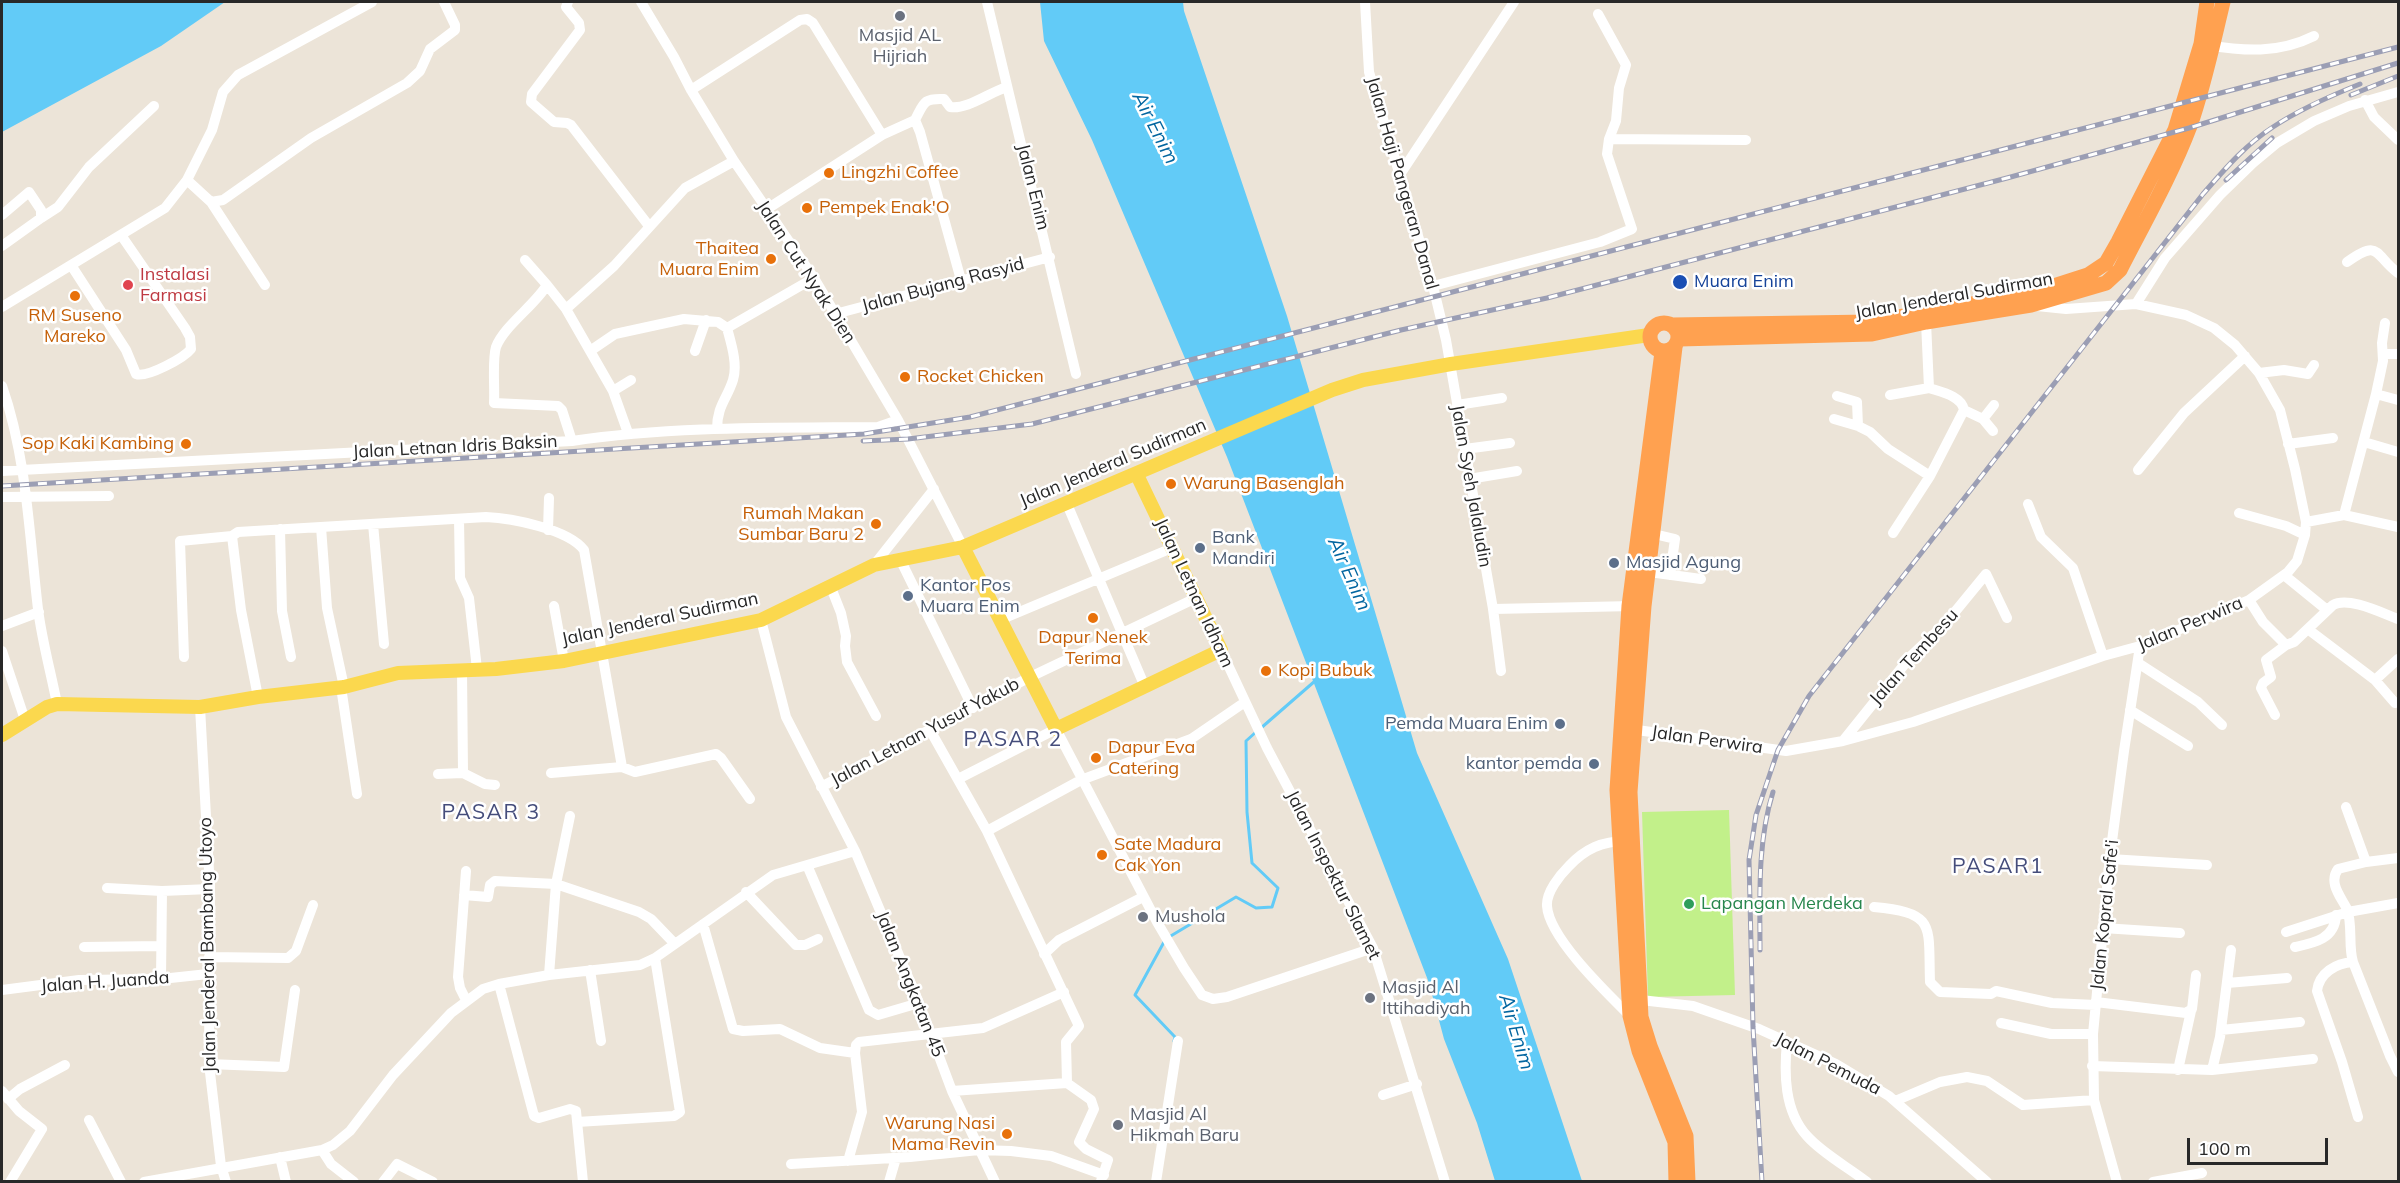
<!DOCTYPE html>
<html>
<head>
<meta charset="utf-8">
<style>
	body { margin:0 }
	#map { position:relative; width:2400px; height:1183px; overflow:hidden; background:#ece4d8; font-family:Mulish,sans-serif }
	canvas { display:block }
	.frame { position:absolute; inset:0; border:3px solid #282828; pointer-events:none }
	.scale { position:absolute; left:2187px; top:1138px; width:141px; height:27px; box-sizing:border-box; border:3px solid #282828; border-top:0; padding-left:8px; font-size:18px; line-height:21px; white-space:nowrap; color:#282828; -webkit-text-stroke:4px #fff; paint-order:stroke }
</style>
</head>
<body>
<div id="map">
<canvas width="2400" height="1183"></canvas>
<div class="frame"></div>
<div class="scale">100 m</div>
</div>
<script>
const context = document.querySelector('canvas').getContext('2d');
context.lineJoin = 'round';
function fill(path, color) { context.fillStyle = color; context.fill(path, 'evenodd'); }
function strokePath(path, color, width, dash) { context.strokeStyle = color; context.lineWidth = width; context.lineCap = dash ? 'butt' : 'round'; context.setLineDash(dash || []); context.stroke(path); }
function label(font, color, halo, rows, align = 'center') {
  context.font = font + ' Mulish,sans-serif'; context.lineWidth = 5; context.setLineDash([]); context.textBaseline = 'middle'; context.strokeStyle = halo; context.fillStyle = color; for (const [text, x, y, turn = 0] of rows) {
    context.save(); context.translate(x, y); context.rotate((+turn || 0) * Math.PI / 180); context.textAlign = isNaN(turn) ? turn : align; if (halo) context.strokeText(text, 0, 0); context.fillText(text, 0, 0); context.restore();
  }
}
fill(new Path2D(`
	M1729,810l6,185 -87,2 -6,-185z`), '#c2f08a');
fill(new Path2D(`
	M2,2h223l-64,44 -159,86z
	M1040,2h143l1,9 103,305 130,437 91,206 74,222h-87l-18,-58 -33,-84 -15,-56 -202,-526 -135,-317 -48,-99z`), '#62cbf7');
strokePath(new Path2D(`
	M1261,728l54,-47
	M1169,937l67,-40 20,11 16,-1 6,-19 -26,-25 -5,-51 -1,-71 10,-9
	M1164,942l-29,53 40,42 -1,4`), '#62cbf7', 3);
strokePath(new Path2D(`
	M568,2l-2,5 13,16 1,7 -48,64 -1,8 23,20 13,1 4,2 78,101
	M641,2l33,55 17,33 43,71 80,117 84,142 65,127
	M987,2l89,372
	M1365,2l4,70 64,214 13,54 47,269 8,62
	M1598,14l28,51 -7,23 -3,33 -7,18
	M2206,45c38,6 72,9 108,-9
	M691,90l109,-70 7,-1 6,4 69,112
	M2365,100l9,17 24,23
	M915,120l5,12 41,148
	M915,120c9,-17 8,-22 29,-21l6,8c17,3 40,-15 57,-20
	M1399,176l115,-174
	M187,180l24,22 12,-2 88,-62 96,-55 13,-12 10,-22 25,-19v-5l-11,-23
	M211,202l54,83
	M767,209l115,-74 33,-15
	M2,215l27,-23 12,18v8l-39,28
	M41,218l17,-11 31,-40 65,-61
	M525,260l22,25
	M2347,262c33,-24 27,-7 51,11
	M71,265l55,85 10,24c11,4 48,-16 55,-25l-1,-12 -5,-9 -64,-93
	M1433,286l167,-44 32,-13 -25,-75 2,-15 137,1
	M2136,304l29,-46 55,-63 33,-32 24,-20 37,-22 35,-15 49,-14
	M2,307l163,-99 22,-28 25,-50 11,-38 15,-17 134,-73
	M566,309l48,-43 71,-78 49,-27
	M835,314l215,-57
	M727,328l87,-50
	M590,351l25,-17 69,-15 34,3 9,6
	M695,351l11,-31
	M2383,354h15
	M2259,373l25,-3 24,4 6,-9
	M2,386c25,72 27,148 36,223 4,32 13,64 19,95
	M613,391l18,-11
	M2376,394l22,6
	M1890,395l39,-7
	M1837,396l20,6 1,24
	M1457,405l45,-7
	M1964,410l19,9 10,12
	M1834,419l24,7 12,6 18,17 42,27
	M1983,419l11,-14
	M717,429c0,-23 10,-30 16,-49 5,-16 -2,-37 -6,-52
	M572,441l-10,-31 -4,-4 -64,-3c1,-15 -2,-43 2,-56 8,-21 38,-41 51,-62l19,24 47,82 15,42
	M2364,442l34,10
	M2288,444l45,-6
	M1465,449l45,-6
	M2138,470l46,-57 61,-57
	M2,471l570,-30c102,-15 204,-13 306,-14l20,-7
	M1469,479l48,-8
	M2,497l107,-1
	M1067,504l78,183
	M2028,504l13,33 32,31 30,88
	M2239,513l47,13 19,9
	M2344,515l32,-121 7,-33 -1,-18 3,-20
	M459,519l1,59 9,20 8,71
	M2306,522l38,-7 54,12
	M373,524l11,120
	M321,527l6,81 17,79
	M280,529l2,82 9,46
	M548,530l1,-32
	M1893,533l37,-57 34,-66c-2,-14 -23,-18 -35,-22l-3,-66
	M1654,534l21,5 -5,36
	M900,559l73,149
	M874,565l60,-76
	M1649,572l52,7
	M2284,575l43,35
	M830,585l11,28 5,23 -1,10 2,16 29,54
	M2249,600l14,22 23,23 8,-3 39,-37c15,-9 49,8 65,14
	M554,606l10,55
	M1493,609l141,-3
	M761,620l25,97 69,134 64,152 33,88 43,91
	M1000,620l172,-72
	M2,626l37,-14
	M2309,630l66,50 20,23
	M1221,650l46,98 106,200 72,234
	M2,651l23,69
	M184,657l-4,-116 52,-5
	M2138,663l60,39 24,23
	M2375,680l23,-21
	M341,687l16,107
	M258,697l-17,-87 -9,-74 6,-4 248,-15c25,1 82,12 98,33l38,217
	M200,707l10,182 -1,175 12,102 5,16
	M2130,710l58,36
	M2275,715l-14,-27 2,-5 8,-6 -5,-17 20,-15
	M1630,729l156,22 57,-10 70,-19 190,-66 37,-10 109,-46 39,-28 9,-11 8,-26 1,-13 -11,-53 -15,-59 -21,-37 -24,-28 -21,-17 -28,-13 -50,-11 -70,5 -29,-3
	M930,730l57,101 92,195 -13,16 1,41
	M1843,741l69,-86 33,-31 41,-50 21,44
	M463,773l22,11 10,1
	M551,773l71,-6 13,5 81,-18 5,4 29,41
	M438,774l25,-1 -1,-103
	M958,779l98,-50 101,193 27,46 18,27 11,4 14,-2 146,-49
	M821,787l207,-109 168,-80
	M2346,807l20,55
	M987,831l94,-51 110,-41 54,-37
	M1626,841c-24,0 -41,8 -57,25 -9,9 -23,26 -22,40 2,32 60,87 83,110h3
	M2110,859l97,6
	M807,865l62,145 9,5 41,-12
	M466,871l-8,106 2,11 6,12
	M107,888l55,3 48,-2
	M746,892l50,53h9l13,-6
	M464,895l24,2 2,-12 5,-4 61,3 83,28 12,7 24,25
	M1874,907c63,6 54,18 56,75l10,10 51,2 5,-3 56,12 44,2
	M703,924l30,105 10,2 37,-2 40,19 35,5
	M2103,928l77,5
	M2286,932l62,-20 50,-9
	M84,947l76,-1
	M2295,947c19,-4 40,-8 41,-32
	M1044,954l15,-14 84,-43
	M209,957l79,1 8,-7 17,-46
	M2353,962l37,94 8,16
	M590,970l11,71
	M549,975l7,-91 14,-68
	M161,979l1,-88
	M2227,983l60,-5
	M499,984l35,132 5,2 31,-9 6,2 7,71
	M2,990l77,-10 82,-1 47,-5
	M1641,1000l52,6 66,23 77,35 53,32 98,86
	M2096,1002l90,11 6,-4 4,-34
	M2001,1023l50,11h42
	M2221,1030l79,-8
	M1787,1042c-3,31 -3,69 20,94 16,18 41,31 60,46
	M209,1064l75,3 11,-77
	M2092,1066l120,4 101,-11
	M2178,1070l13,-59
	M2212,1070l8,-33 11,-87
	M2,1091l17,20 23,18 -32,53
	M952,1091l115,-8 24,17 3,9 -15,33 7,7 22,11 -7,21
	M1383,1095l34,-11
	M8,1099l12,-10 45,-24
	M1895,1101l45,-19 27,-5 20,4 36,24 71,-5
	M2358,1117l-16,-55 -25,-71c2,-18 19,-28 36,-29 -5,-16 0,-37 -6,-53 -6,-12 -19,-26 -9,-40l28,-7 32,-4
	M89,1120l32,62
	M577,1122l97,-6 6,-4 -25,-154
	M322,1150l9,14 23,18
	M280,1157l6,25
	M848,1161l14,-49 -7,-59 1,-8 3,-3 124,-14 81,-36
	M791,1164l119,-7 69,-7 32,1 40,5 53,19
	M144,1182l178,-32 11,-5 17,-14 43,-56 58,-62 32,-24 16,-5 50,-9 91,-10 15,-7 118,-83 82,-24
	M383,1182l14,-18 36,18
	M889,1182l7,-24
	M1156,1182l22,-141
	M2117,1182l-23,-82 -1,-66 17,-178 14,-105 16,-105
	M2153,1182l49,-9`), '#fff', 10);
strokePath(new Path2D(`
	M963,547l93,182 165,-79 -84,-175
	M2,735l45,-28 10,-3 143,3 58,-10 86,-10 54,-14 98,-4 68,-8 197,-41 113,-55 89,-18 369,-157 31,-10 88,-16 198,-29`), '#fbd84e', 14);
strokePath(new Path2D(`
	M1650 337a14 14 0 1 1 28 0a14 14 0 1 1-28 0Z
	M1672,325l198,-3 159,-28 59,-19 18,-12 12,-21 57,-112 26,-86 6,-42
	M1679,339l193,-5 54,-12 105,-17 75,-22 14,-13c24,-47 51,-94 70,-144 14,-40 23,-83 33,-124
	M1675,347l-31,259 -14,186 11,225 9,29 36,90 2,46
	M1662,352l-33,254 -12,184 13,226 9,35 36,91 1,40`), '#ffa150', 15);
const rail = new Path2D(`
	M2351,95l47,-19
	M2226,180l46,-42
	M863,441l45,-2 124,-15 369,-94 146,-32 460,-120 182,-50 209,-65
	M2,486l862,-52 106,-17 1428,-370
	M1760,950c0,-52 -3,-107 13,-158
	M1762,1182l-9,-155 -4,-167 7,-45 22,-65 31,-54 394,-502c21,-24 42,-49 70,-67 27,-18 57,-31 87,-43`);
strokePath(rail, '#9b9eb4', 5);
strokePath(rail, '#fff', 3, [9]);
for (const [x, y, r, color] of [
	[900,16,6,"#6b7280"],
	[829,173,6,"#e8710a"],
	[807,208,6,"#e8710a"],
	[771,259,6,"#e8710a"],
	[1680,282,8,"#1a4fb4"],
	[128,285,6,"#e0444e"],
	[75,296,6,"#e8710a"],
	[905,377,6,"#e8710a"],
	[186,444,6,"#e8710a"],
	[1171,484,6,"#e8710a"],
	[876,524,6,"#e8710a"],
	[1200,548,6,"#5c6f8a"],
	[1614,563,6,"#5c6f8a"],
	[908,596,6,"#5c6f8a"],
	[1093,618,6,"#e8710a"],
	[1266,671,6,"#e8710a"],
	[1560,724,6,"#5c6f8a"],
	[1096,758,6,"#e8710a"],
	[1594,764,6,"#5c6f8a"],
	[1102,855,6,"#e8710a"],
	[1689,904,6,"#2e9e5b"],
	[1143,917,6,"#6b7280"],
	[1370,998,6,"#6b7280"],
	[1118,1125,6,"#6b7280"],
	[1007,1134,6,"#e8710a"]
]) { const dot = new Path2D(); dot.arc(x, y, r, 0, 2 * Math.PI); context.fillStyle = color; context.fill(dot); strokePath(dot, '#fff', 2); }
label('18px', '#5b616d', '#fff', [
	["Masjid AL",900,36,"center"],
	["Hijriah",900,57,"center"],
	["Mushola",1155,917],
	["Masjid Al",1382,988],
	["Ittihadiyah",1382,1009],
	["Masjid Al",1130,1115],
	["Hikmah Baru",1130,1136]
], 'left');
label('18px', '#c56008', '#fff', [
	["Lingzhi Coffee",841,173],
	["Pempek Enak'O",819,208],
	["Thaitea",759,249,"right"],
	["Muara Enim",759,270,"right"],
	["RM Suseno",75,316,"center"],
	["Mareko",75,337,"center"],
	["Rocket Chicken",917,377],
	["Sop Kaki Kambing",174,444,"right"],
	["Warung Basenglah",1183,484],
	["Rumah Makan",864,514,"right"],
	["Sumbar Baru 2",864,535,"right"],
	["Dapur Nenek",1093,638,"center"],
	["Terima",1093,659,"center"],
	["Kopi Bubuk",1278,671],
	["Dapur Eva",1108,748],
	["Catering",1108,769],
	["Sate Madura",1114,845],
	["Cak Yon",1114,866],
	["Warung Nasi",995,1124,"right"],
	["Mama Revin",995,1145,"right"]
], 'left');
label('18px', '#282828', '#fff', [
	["Jalan Haji Pangeran Danal",1402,183,74],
	["Jalan Enim",1033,187,76],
	["Jalan Cut Nyak Dien",806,272,57],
	["Jalan Bujang Rasyid",943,285,-15],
	["Jalan Jenderal Sudirman",1954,296,-10],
	["Jalan Letnan Idris Baksin",455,447,-3],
	["Jalan Jenderal Sudirman",1113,463,-23],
	["Jalan Syeh Jalaludin",1471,486,80],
	["Jalan Letnan Idham",1194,593,65],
	["Jalan Jenderal Sudirman",660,619,-12],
	["Jalan Perwira",2190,624,-23],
	["Jalan Tembesu",1914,657,-48],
	["Jalan Letnan Yusuf Yakub",925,732,-28],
	["Jalan Perwira",1707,740,8],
	["Jalan Inspektur Slamet",1333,875,63],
	["Jalan Kopral Safe'i",2105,915,-84],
	["Jalan Jenderal Bambang Utoyo",208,945,-91],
	["Jalan H. Juanda",105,982,-4],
	["Jalan Angkatan 45",910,984,68],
	["Jalan Pemuda",1828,1064,27]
]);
label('18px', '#be3a42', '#fff', [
	["Instalasi",140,275],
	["Farmasi",140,296]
], 'left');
label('18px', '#164399', '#fff', [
	["Muara Enim",1694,282]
], 'left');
label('18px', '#4e5e75', '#fff', [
	["Bank",1212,538],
	["Mandiri",1212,559],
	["Masjid Agung",1626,563],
	["Kantor Pos",920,586],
	["Muara Enim",920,607],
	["Pemda Muara Enim",1548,724,"right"],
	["kantor pemda",1582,764,"right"]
], 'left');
label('18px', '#27864d', '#fff', [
	["Lapangan Merdeka",1701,904]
], 'left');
label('italic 20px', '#0366a0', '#fff', [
	["Air Enim",1155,128,63],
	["Air Enim",1349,574,66],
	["Air Enim",1516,1032,73]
]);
context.letterSpacing = '1.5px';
label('21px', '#454d7b', '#fff', [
	["PASAR 2",1013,740],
	["PASAR 3",491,813],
	["PASAR1",1998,867]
]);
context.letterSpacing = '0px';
</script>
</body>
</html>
